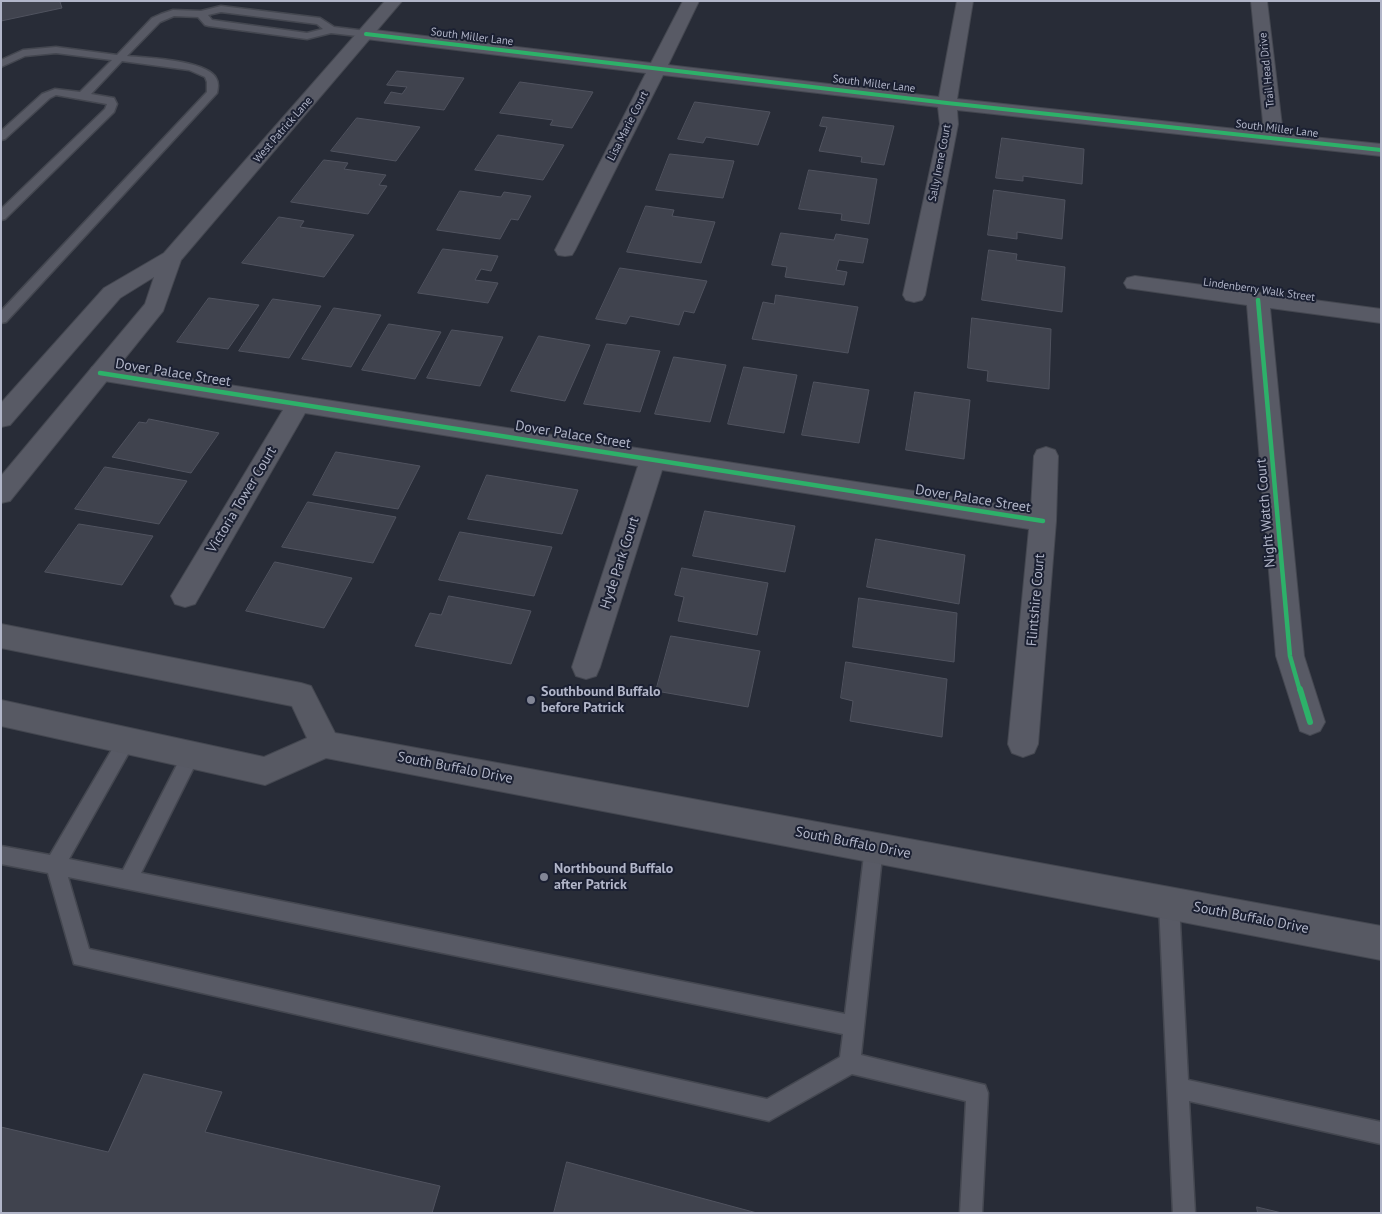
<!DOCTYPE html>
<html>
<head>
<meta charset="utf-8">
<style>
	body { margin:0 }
	#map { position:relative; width:1382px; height:1214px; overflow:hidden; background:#282c37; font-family:"PT Sans",sans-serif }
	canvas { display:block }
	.frame { position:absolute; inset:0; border:2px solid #b2b6c9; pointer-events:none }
</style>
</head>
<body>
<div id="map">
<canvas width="1382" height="1214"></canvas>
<div class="frame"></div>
</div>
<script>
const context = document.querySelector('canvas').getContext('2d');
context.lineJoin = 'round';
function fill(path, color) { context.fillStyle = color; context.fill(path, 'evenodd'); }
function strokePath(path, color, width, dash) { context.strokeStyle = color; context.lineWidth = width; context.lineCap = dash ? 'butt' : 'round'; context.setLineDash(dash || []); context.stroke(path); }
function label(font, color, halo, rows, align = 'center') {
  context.font = font + ' "PT Sans",sans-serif'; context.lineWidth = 4; context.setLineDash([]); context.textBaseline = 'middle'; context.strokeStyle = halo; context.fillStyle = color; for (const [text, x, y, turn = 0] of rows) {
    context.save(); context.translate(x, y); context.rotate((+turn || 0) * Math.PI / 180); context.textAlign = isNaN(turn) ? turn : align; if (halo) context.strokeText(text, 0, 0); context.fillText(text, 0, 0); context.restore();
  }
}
const building = new Path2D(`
	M1,1h64l-5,1 2,6 -61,13z
	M397,71l67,7 -20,32 -60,-7 7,-11 11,2 5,-7 -20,-2z
	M520,82l73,10 -21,36 -22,-3 3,-5 -53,-7z
	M695,102l75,10 -12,33 -52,-8 -3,6 -25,-4z
	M823,117l71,9 -10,39 -23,-3 1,-5 -43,-6 8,-24 -7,-1z
	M357,118l63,9 -24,34 -65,-10z
	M498,135l66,10 -21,35 -68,-10z
	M1002,138l82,11 -2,35 -59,-8v5l-27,-3z
	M670,154l64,7 -11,37 -67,-8z
	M324,160l24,3 -4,6 42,6 -7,10 8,1 -19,28 -77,-12z
	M809,170l68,9 -8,45 -28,-4 1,-6 -43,-5z
	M994,190l71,10 -3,39 -45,-7v7l-29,-4z
	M460,191l41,6 3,-5 27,4 -13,24 -7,-1 -11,20 -63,-9z
	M646,206l28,4 -2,6 43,6 -14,41 -74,-11z
	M279,217l25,4 -4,6 54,8 -30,42 -82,-14z
	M781,233l53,7 2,-6 32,5 -5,24 -24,-3 -3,10 11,2 -3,13 -59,-8 2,-10 -15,-2z
	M443,249l55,7 -7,15 -10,-2 -6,11 23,3 -10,20 -70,-10z
	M989,250l28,4 -1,6 49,7 -3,45 -80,-12z
	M620,268l87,13 -13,32 -10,-2 -5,14 -49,-9 -4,8 -30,-5z
	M776,295l82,12 -10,46 -96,-14 11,-37 11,2z
	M209,298l50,7 -31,44 -51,-7z
	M273,299l48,7 -32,52 -50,-7z
	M334,308l47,7 -30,52 -49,-8z
	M972,318l79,11 -2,60 -62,-8 1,-10 -20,-3z
	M389,324l52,8 -26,47 -53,-9z
	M452,330l51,7 -23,49 -53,-8z
	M539,336l51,9 -25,56 -54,-10z
	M607,344l53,7 -20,61 -56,-8z
	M674,357l52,8 -16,57 -55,-8z
	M744,367l53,8 -13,58 -56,-9z
	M814,382l55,8 -10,53 -57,-8z
	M915,392l55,8 -6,59 -58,-9z
	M149,419l70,14 -28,40 -79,-16 27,-35 7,1z
	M336,452l84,14 -22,43 -85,-14z
	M105,467l82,14 -28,43 -84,-15z
	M487,475l91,15 -16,44 -94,-15z
	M308,502l88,15 -23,46 -91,-16z
	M705,511l90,15 -10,46 -92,-16z
	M79,524l74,12 -31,49 -77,-13z
	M460,532l92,15 -18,49 -95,-16z
	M876,539l89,16 -6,49 -92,-17z
	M275,562l77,16 -28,50 -78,-17z
	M682,568l86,15 -11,52 -79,-14 6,-24 -9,-2z
	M449,596l82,15 -20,53 -96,-18 15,-33 11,2z
	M859,598l98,15 -3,49 -101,-15z
	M671,636l89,15 -12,56 -92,-16z
	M846,662l101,17 -5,58 -92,-16 3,-20 -12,-3z
	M144,1074l78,18 -17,40 235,54 -8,27h-431v-86l107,25z
	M567,1162l190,51h-203z
	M1257,1207l25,6h-24z`);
fill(building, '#40434e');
strokePath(building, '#50535f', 1);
const service = new Path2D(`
	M221,6l99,12 14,9 32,4 5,3 -5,3 -35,-4 -24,6 -98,-13 -4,-1 -7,-8 -24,-1 -14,6 -33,34c20,2 79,4 89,22 3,5 2,10 1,15l-211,229 -5,1v-12l206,-219v-10l-2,-5 -16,-7 -67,-9 -31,33 23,4 3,6 -3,8 -109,107 -4,1v-11l104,-100 2,-5 -51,-9 -6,3 -45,41 -4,1v-9l41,-37 13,-5 25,3 32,-32 -56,-7 -31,3 -24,11v-7l22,-10 33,-3 61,8 35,-37 9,-4 12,-4 28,1zM221,12l96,12 6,5 -16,4 -95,-13 -4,-5z
	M127,732l6,2 3,6 -67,119 54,11 62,-121 6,-2 6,2 3,6 -59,118 704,141 20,-167 2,-6 7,-3 7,3 2,6 -22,208 124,30 3,8 -6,120h-22l6,-112 -114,-27 -83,47 -695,-157 -26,-91 -47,-9v-18l49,9 71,-121zM68,877l775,157 -3,23 -73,42 -678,-150z
	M1169,894l7,2 3,7 9,177 193,42v22l-192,-43 6,112h-22l-14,-310 3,-7z`);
const minor = new Path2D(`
	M683,1h16l-31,64 271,32 18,-96h16l-16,98 307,33 -13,-131h16l16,133 98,10v12l-424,-46 1,14 -33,171 -3,5 -8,2 -8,-2 -3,-5 37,-171 -2,-17 -275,-32 -88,175 -3,5 -7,1 -7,-1 -3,-5 91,-177 -280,-34 -6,-1 -3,-4 3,-4 6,-1 285,34z
	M1135,276l246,33v14l-111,-15 34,348 21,66 -5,9 -10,4 -10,-4 -24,-75 -29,-351 -120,-17 -3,-5 3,-5z
	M100,365l931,144 3,-53 3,-6 9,-3 9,3 3,6 -2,65 -18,223 -4,9 -11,4 -11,-4 -4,-9 21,-215 -367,-59 -62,197 -4,9 -10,3 -10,-3 -4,-9 66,-201 -333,-53 -110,191 -10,3 -10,-3 -4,-8 112,-186 -191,-31 -4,-6 4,-6z`);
const tertiary = new Path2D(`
	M385,1h17l-221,259 -18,51 -153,190 -9,2v-27l144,-172 9,-27 -34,21 -110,127 -9,2v-24l103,-115 60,-35z`);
const secondary = new Path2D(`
	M1,624l300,59 10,3 24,47 1046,193v34l-1055,-202 -61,27 -264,-59v-26l263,57 43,-19 -15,-32 -291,-58z`);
strokePath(service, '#444750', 3);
strokePath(minor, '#444750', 2);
strokePath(tertiary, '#444750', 2);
strokePath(secondary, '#444750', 2);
fill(service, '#585a65');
fill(minor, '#585a65');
fill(tertiary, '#585a65');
fill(secondary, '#575963');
strokePath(new Path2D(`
	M366,34l581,69 434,47`), '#2db169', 4);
strokePath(new Path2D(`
	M1258,300l32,356 10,35
	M100,373l943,148`), '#2db169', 4.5);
strokePath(new Path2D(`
	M1300,689l10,33`), '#2db169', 6);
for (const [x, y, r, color] of [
	[531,700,5,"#828696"],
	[544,877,5,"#828696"]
]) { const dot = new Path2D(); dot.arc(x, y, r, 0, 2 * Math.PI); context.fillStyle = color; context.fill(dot); strokePath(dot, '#1b2032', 2); }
label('11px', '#b2b6c9', '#1b2032', [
	["South Miller Lane",472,37,7],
	["Trail Head Drive",1267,70,-96],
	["South Miller Lane",874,84,7],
	["Lisa Marie Court",628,126,-63],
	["South Miller Lane",1277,129,7],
	["West Patrick Lane",283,130,-49],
	["Sally Irene Court",940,163,-79],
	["Lindenberry Walk Street",1259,290,8]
]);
label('14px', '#b2b6c9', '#1b2032', [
	["Dover Palace Street",173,373,9],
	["Dover Palace Street",573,435,9],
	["Dover Palace Street",973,499,9],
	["Victoria Tower Court",242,500,-59],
	["Night Watch Court",1266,513,-95],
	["Hyde Park Court",620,563,-72],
	["Flintshire Court",1036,600,-85],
	["South Buffalo Drive",455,768,11],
	["South Buffalo Drive",853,843,11],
	["South Buffalo Drive",1251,918,11]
]);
label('bold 14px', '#b2b6c9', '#1b2032', [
	["Southbound Buffalo",541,692],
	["before Patrick",541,708],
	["Northbound Buffalo",554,869],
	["after Patrick",554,885]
], 'left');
</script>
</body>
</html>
